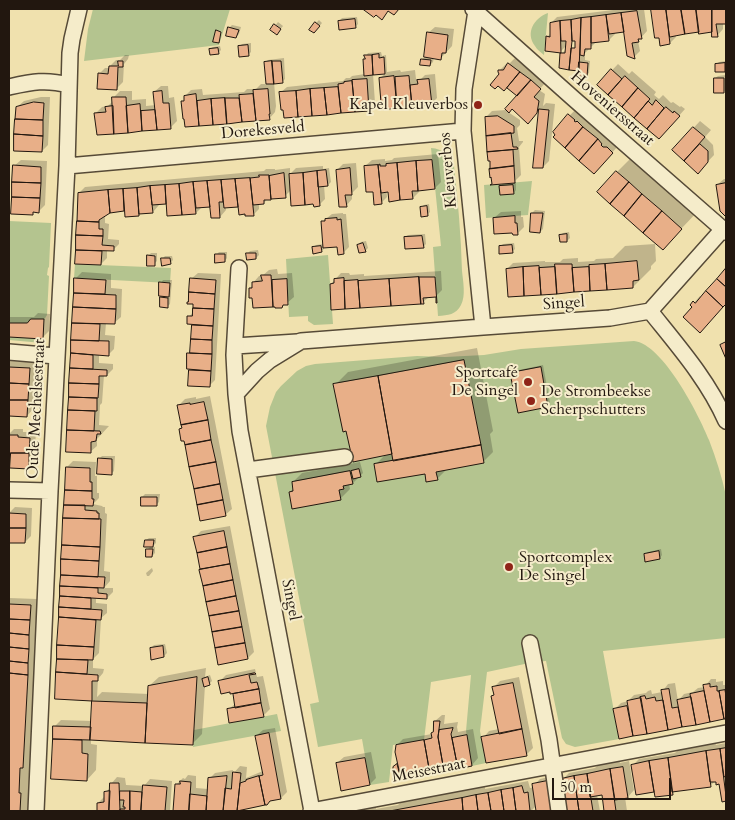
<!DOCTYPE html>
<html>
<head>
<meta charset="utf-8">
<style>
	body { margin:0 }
	#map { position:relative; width:735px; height:820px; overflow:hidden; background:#f0e1ae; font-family:Cardo,serif }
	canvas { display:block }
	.frame { position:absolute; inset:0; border:10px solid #22170f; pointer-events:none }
	.scale { position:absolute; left:552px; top:778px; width:119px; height:22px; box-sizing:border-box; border:2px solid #22170f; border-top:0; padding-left:6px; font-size:15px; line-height:18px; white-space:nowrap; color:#22170f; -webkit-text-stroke:4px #f5ecca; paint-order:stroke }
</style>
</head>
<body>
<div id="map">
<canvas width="735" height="820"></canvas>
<div class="frame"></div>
<div class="scale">50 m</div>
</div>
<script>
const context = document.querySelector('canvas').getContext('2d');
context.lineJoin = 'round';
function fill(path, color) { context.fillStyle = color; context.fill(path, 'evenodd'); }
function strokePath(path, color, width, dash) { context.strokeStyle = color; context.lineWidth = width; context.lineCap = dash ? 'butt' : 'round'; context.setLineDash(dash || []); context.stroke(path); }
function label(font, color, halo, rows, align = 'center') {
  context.font = font + ' Cardo,serif'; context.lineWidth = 4; context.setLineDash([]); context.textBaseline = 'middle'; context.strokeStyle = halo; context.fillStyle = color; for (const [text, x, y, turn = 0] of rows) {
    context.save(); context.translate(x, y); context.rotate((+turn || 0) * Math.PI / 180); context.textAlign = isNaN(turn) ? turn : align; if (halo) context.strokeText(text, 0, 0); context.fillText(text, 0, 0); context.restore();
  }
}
fill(new Path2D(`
	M93,9h137l-11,36 -135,16 4,-32z
	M548,13l-4,42c-3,-3 -7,-5 -9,-9 -10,-13 -1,-28 13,-33z
	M431,148c12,1 19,7 23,18 4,35 7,70 8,105 1,10 4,25 -1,34 -5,10 -13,10 -23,11l-5,-69 8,-1z
	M532,181l-4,34 -42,3 -2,-33z
	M9,221l42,2 -2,44 -1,1 -1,7 2,1 -2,39 -3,5 -1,23 -34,-3z
	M328,255l5,69 -19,1 -6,-4v-5l-19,1 -3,-58z
	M75,264l96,4 -1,15 -96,-5z
	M634,341c29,3 65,74 75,99 7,18 13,37 17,56v142l-123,13 16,88 -44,8 -9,-3 -4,-6 -16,-77 -12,1 -47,10 -7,59 6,32 -14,3 -6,-35 5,-56 -40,7 -7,58 -31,5 -4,37 -19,3 -8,-46 -44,8 -8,-43 9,-2 -53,-276 4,-19 6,-15 5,-6 16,-15 9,-5 9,-2 102,-8 28,1 39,-2 37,-6z
	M277,714l4,17 -88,16 1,-17z`), '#b4c48f');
fill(new Path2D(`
	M621,9h23l3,22 -9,10 2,10 -6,6 -9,-26 -10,1v2l-6,6 -12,1 -12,12v7l5,1 -1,12 -3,2 -24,-22 5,-4v-4l-7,7 -13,-15 4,-4v-10l6,-6zM571,39h5v11l-6,-1z
	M654,9h72v13h-3v7l-6,7 -4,-5 -13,-1 -24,5v2l-6,6 -17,-33z
	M357,17l1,7 -3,3 -16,-6 3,-3z
	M319,20l3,3 -5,6 -1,-6z
	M278,22l5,4 -4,5 -7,-1z
	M232,25l9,2 -2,7 -3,3 -7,-9z
	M435,27l19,2 -2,17 -11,12 -7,-1 -1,5 -3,3 -8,-1v-5l4,-3 2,-23z
	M251,43v9l-3,3 -9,-8 3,-3z
	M220,46l1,4 -3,3 -8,-4 3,-2z
	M381,52l1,4 4,-1 1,17 13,-2 1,2 14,-2 1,9h5l4,-4 10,-1 2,24 -6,6 -47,4 -4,-30 6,-5 -13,1 2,29 -6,7 -84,7 -5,-24 7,-6 56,-6 3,-3h4l2,-2 13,-2 -1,-14 2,-2v-2l2,-3z
	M125,55h4l-1,4 -4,5 -1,18 -7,7 -17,-15 6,-6h5v-2l6,-6h4z
	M516,57l30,25 -7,8 6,4 -2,12 3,-3 9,1 -6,57 -6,6 -3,-58 -12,13 -16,-14 -4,4 12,8v5l-3,3 2,13h4v1l-4,5 2,28 -8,8 3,-1v8l-2,3 -13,-7 3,-4 -13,-22h-2l-3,-43 6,-6 14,-1 12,-14 -11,-10 -7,-16 6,-6h3z
	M284,58l1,21 -3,3h-8l2,24 -1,6 -6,7 -83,7 -3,-24 2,-3v-3l6,-6 11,-1 1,6 41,-3 3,-3h9l5,-5h6l-2,-21 3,-3z
	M726,61v7l-2,2 -8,-5 3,-3z
	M618,64l11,10 3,-3 24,21 -2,3 5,4 4,-4 8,8 2,-1 7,5 1,-1 4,3 -26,29 -61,-53z
	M726,75v14l-2,3 -9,-14 3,-2z
	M161,86h7l1,12 5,-1 3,24 -7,7 -72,6 -2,-21 6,-6 6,-1 5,-5 1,-4 6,-6h12v9l14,-1v7l10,-1 -2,-13z
	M41,97h9l-2,48 -6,6 -25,-44 7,-6z
	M576,109l4,4 -1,1 4,3 1,-1 24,21 -1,1 3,3 3,1 5,4 -18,20 -46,-34z
	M700,121l11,9 -6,7 8,8 1,10 -16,17 -25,-22z
	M438,154l3,28 -6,6 -17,2 1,2 -6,6 -27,-12 1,11 -6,6 -7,-12 -9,-25 7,-6 13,-1v2l7,-1 2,-2z
	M635,154l64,56 -36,38 -46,-76z
	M21,160l26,1 -2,44 -6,6h-4l-3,2 -18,-47z
	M356,163l2,24 -6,6v6l-6,7 -9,-36 6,-6z
	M323,166v3l6,-1 2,14 -3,3h-4l1,14 -6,6 -28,-15 -6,6 -17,2 -4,5h-5v6l-6,6 -14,-10 -13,1v4l-6,7h-8l-1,-12 -8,1 -7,7 -29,-11 -8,1v2l-6,7 -12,1 -2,2 -14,-5 -16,2 -4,3v8l4,1 -1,15 11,1v4l-6,6h-6v8l-6,6 -25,-1 3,-70 6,-6 179,-16 2,-2h9v1l15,-2v6l6,-6z
	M724,179h2v36l-5,-4 -4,-26z
	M429,204l1,8 -3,3 -6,-7 3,-3z
	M535,210l10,1 -2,18 -3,3 -8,-19z
	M521,211v6h2l1,10 -6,6 -24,-15 7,-6z
	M343,213v1h3l3,33 -6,6 -5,-7 -15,1 1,2 -3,2 -7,-4 2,-2 8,-1 -2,-22 10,-8z
	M569,232l1,6 -3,3 -6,-6 2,-2z
	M425,234l1,10 -3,3 -18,-10 3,-2z
	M366,241l2,7 -3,3 -7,-6 3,-3z
	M514,243l1,6 -3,3 -12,-5 3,-3z
	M655,244l1,17 -5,5v3l-18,18 -124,9 -2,-27 6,-6 32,-2v1h15l3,-3 15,-1v4l16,-1 2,-2 17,-1 12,-12z
	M258,250l1,5 -3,3 -9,-4 3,-3z
	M219,252h8v6l-2,3 -9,-6z
	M151,253h6v8l-3,3 -6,-8z
	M165,256h7l1,4 -3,3 -8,-4z
	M277,269l1,5 14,-1 2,24 -7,6h-2l-3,3 -6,-1 -21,2 -5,-19 3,-3v-2l6,-7h3l7,-6z
	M726,270v33l-20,22 -14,-20 8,-9 2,2z
	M441,271l1,19 -6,6 -7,1 -6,5 -92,-18 10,-11h8l1,2 14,-1v2z
	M82,272l29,2v14l11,1 -1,28 -7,6h-8l-1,12 10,1 -1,13 -6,6 -9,-1v9l14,1v5l-6,6h-3l-2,28 -2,2 -1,20 10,1 -12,13v7l-7,6 -22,-1 8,-173z
	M198,273l23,1 -6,106 -6,6 -20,-1 2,-17 -2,-15 3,-3 1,-27 -4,-6 5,-6 -3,-32z
	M163,280h9l-2,24 -3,3 -6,-1v-23z
	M38,313l12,1 -1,17 -6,6 -34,-1v-19h25z
	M477,348l16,83 -3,3 3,18 -10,10 -36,7 -10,10 -11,-6 -51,-8 11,-11 -51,-69 13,-13z
	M9,361l26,1 -2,47 -6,7 -18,-1z
	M543,365l7,38 -3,3 -35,-32 2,-3z
	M210,396l22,113 -7,6 -45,-86 3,-2 -4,-22 6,-6 11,-2v2z
	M14,429h9v3h13l-2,29 -6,6 -16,-15 -3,-1v-17z
	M102,456h13l-1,15 -3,3 -12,-15z
	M73,461l23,1 -1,14h2v17h2v5l-6,6 9,2 1,1h2v6l2,1 -3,57 6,1v9l-6,7h9v4l-6,6 -11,-1v6l11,1v9l-6,5 -2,35 -6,6v9l11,1 -1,4 -5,6 -1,18 5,-5 47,2v-8l10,-9 47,-9 -1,9 5,-2 2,6 -3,3 -4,1 -3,49 -10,10 -101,-5v5l6,1 -1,25 -9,10 -35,-2 3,-52 6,-6 31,1 1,-21 -37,-2 11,-231z
	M360,462l3,11 -10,10 -4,1 1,5 -10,10 -50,-7 4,-4 -1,-6 9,-9z
	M145,494h15l-1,8 -2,2 -15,-7z
	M15,507l17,1 -1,28 -6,6 -16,-1v-28z
	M230,526l24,126 -6,6 -29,6 -24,-127 6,-6z
	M149,538h7v5l-4,4h3v6l-3,3 -5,-6 4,-4 -5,-6z
	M661,549l1,6 -2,3 -15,-3 3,-3z
	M152,568l1,3 -4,5h-2l-1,-3z
	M9,598l28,1 -3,57 11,1 -15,154h-21z
	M165,644l2,9 -3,3 -13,-8 3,-3z
	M255,669l2,8 6,-1 7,33 -7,7 -35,-6 8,-7 -2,-11 -14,-11 6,-6z
	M519,677l14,71 -7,7 -43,-17 6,-7 10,-2 -6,-33 2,-2 -1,-7 6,-6z
	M711,679h5v3l7,-1v4h3v32l-106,20 -5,-28 6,-6 7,-2 6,-6 12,-2 2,-2 3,-1 1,4 10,-2 6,-8 7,-1 3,18 6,-7 9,-2 5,-4 7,-1v-1z
	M442,715h3l-1,9 14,-2 -1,5 1,5 15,-3 5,29 -6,7 -78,14v-12l5,-4 -2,-18 6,-6 29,-5 2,-3 1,-10z
	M275,728l12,64 -6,6 -11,2 -5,4 -40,7h-51l2,-26 7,-7 2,1 3,-4 8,1v12l12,1 1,-10 6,-6 18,-3 -1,5 8,-9 7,1 -1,11 17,-7 -7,-35 7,-6z
	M715,742l1,3 10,-2v57h-3l-3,-17 -3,-4 -7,7 -34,4 -4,4 -17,-3 -18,3 -5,-28 7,-7 36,-6 4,-4z
	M371,752l5,26 -6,6 -33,-21 7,-6z
	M619,760l1,3 9,-2 5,29 -6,7h-3l2,14h-22l-2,-17 -6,1 3,16h-33l-4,-32 6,-6 26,-5 3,-3z
	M553,776l-1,35h-15l-1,-5 -5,5h-177l22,-4v2l22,-4 12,-12 69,-13 1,7 5,-1v3l43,-8 2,7 4,-1v-2l6,-6z
	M117,777l8,1 1,7 18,1 6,-7 22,2 -2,30h-72v-8l6,-6 2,-5 5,-5v-3z`), '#0003');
const building = new Path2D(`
	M363,9h36l-5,6 -6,-4 -6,9 -6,-5 -2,2z
	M651,9h15l4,35 -10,2 -1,-8h-4z
	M666,9h15l4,25 -15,3z
	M681,9h15l3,23 -14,2z
	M696,9h16v23l-13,2z
	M712,9h14v15h-10l2,13h-6z
	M637,11l5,28h-4l1,3 -7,1 3,16 -8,-3 -6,-43z
	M621,13l3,19 -15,2 -3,-19z
	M606,15l3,26 -18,2v-26z
	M591,17v32h-6l-1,7 -4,-1 1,-37z
	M581,18l-2,53 -10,-1 2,-22h4v-7h-3l-1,-21z
	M355,19l1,9 -17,2 -1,-9z
	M571,20l1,21 -3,29 -10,-2 1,-15h5l1,-12h-5l-1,-20z
	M560,21l1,32 -16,-2 1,-15 4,1v-14z
	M315,22l5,4 -6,7 -5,-3z
	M274,24l7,5 -4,6 -7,-5z
	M228,27l11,3 -3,8 -10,-2z
	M216,30l5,2 -2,11 -6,-1z
	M427,32l21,3 -2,18h-4l-1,7 -17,-3z
	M248,45l1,11 -10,1 -1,-11z
	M218,48l1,6 -9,1 -1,-6z
	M379,54v4l5,-1 1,17 -12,1 -1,-20z
	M364,55h8l1,20 -9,1 -1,-17h2z
	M421,59l10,1 -1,6 -10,-1z
	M118,61h5v6h-5l-1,23 -20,-1 1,-16 10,1 1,-8h9z
	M272,61l2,23h-8l-2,-22z
	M272,61h9l2,22 -9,1z
	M579,62l9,1 -1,14 -9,-1z
	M508,63l12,9 -16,19 -6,-5 -3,3 -5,-4 9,-11 -1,-2v-2h5z
	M725,63v9h-10v-8z
	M611,69l11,10 -14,16 -11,-10z
	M520,72l11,8 -14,16 -10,-8z
	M394,76l3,32 -14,2v-7h-2l-2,-25z
	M409,76l3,31 -15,1 -2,-31z
	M625,76l13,12 -16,19 -14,-12z
	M714,78h10v15h-10z
	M367,79l2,32 -14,1 -3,-32z
	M429,79l3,26 -20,2 -2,-22 8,-1 -1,-4z
	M531,80l10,9 -7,8 5,4 -2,12 -9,11 -16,-15 -3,4 -4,-4z
	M352,81l3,31 -14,1 -3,-29 6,-1v-1z
	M338,87l3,26 -14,2 -3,-27z
	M324,88l3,27 -15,1 -2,-27z
	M638,88l12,11 -16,19 -12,-11z
	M268,89l2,25h-1l1,6 -14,1 -3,-31z
	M310,89l2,27 -14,1 -2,-26z
	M162,91l1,12h6l2,26 -14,1 -4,-38z
	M296,91l2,26 -14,1 -1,-8h-2l-2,-18z
	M196,94l3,32 -14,1 -1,-8h-1l-2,-18h3v-5z
	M253,94l3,27 -14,1 -3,-27z
	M112,97h14l2,36 -14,1z
	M225,98h14l3,24 -15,2z
	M225,98l2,26 -14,1 -2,-26z
	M211,99l2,26 -14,1 -2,-25z
	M656,100l8,8 -17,21 -13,-11 14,-17 4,4z
	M34,102l10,1 -1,17 -28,-1 1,-12z
	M140,104l2,27 -14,2 -2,-27z
	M113,106l1,28 -17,1 -3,-22 12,-1 -1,-5z
	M666,107l7,6 1,-2 6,5 -21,23 -12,-10z
	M539,109l10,1 -6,58h-10z
	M155,110l2,20 -15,1 -1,-20z
	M568,114l7,6 -1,1 2,1 1,-1 6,6 -18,21 -12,-11 2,-2 -2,-3z
	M498,116l16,10v7l-28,3 -1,-19z
	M15,119l28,1v16l-29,-2z
	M583,127l15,12 -19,22 -14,-13z
	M693,127l12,10 -21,24 -12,-11z
	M511,133l2,14h4l1,2 -31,3 -1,-16z
	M14,134l29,2 -1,16 -28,-1z
	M598,139l4,5 -1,1 2,2h4l6,6 -19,21 -15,-13z
	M700,144l8,7v11l-10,12 -14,-13z
	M513,150l1,16 -25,3 1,-1v-7h-2l-1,-9z
	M432,160l3,29 -17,2 -2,-30z
	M416,161l2,30h-6l1,8 -13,1 -3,-37z
	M397,163l3,37 -11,2 -1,-10 -7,1 -3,-28 2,-1v2h6v-2z
	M13,165l28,2v16l-29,-1z
	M378,165l4,39 -8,1 -1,-13h-7l-2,-26z
	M514,166l1,17 -25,2 2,-1 -1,-7 -1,1 -1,-9z
	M350,168l2,27h-7l2,12h-8l-3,-37z
	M326,170l2,16 -10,1 -1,-16z
	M317,171l3,35 -6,1 -1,-3 -8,1 -2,-32z
	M616,171l13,11 -19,22 -13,-12z
	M284,173l2,25 -15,1 -2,-23z
	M303,173l2,32 -14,1 -2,-32z
	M259,175h10l2,25h-7v4l-11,1 -3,-27 9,-1z
	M250,178l4,38h-9v-2l-6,1 -4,-36z
	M235,179l3,28 -14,1 -3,-28z
	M221,180l2,22h-4l1,16h-9l-4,-37z
	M207,181l3,26 -14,1 -3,-26z
	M12,182l29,1 -1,15 -28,-1z
	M193,182l3,32 -14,1 -3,-31z
	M629,182l13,12 -18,22 -14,-12z
	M726,183v34l-6,-6 -4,-26z
	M179,184l3,31 -15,1 -2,-31z
	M165,185l1,19 -14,1 -2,-19z
	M513,185l1,9 -14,1 -1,-9z
	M150,186l3,27 -14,1 -2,-26z
	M137,188l2,28 -14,1 -2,-28z
	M123,189l1,22 -14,2 -2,-23z
	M108,190l2,23 -11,7v2l-22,-1 1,-28z
	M642,194l20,17 -19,22 -19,-17z
	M12,197l28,1 -1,15 -6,-1v3l-22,-1z
	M427,206l1,10 -7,1 -1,-10z
	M662,211l20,18 -19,21 -20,-17z
	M531,213h12l-3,20 -10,-1z
	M515,216v7h2l1,12h-5l-1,-2 -18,1 -1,-16z
	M337,218v2l4,-1 3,35 -6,1 -1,-8 -14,1 -2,-27h4v-2z
	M77,221l22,1v7h4v7l-27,-1z
	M567,234v8h-7l-1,-7z
	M76,235l27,1 -1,9 12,1v5l-38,-1z
	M422,236l2,12 -19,1 -1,-12z
	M363,243l3,9 -7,1 -2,-8z
	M512,245l1,8 -14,1v-8z
	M321,246l1,6 -9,2 -1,-7z
	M76,250l26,1 -1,14 -26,-1z
	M246,253h10v6l-9,1z
	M215,254h10v8l-10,1z
	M147,255l8,1v10h-8z
	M161,258h9l1,6 -9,2z
	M637,261l2,19 -6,1v7l-26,2 -2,-26z
	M555,264h17l2,28 -17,2z
	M605,264l2,26 -17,1 -1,-26z
	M539,266l2,29 -17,1 -1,-29z
	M523,267l1,29 -16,1 -2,-28z
	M555,267l2,27 -16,1 -2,-27z
	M589,267l1,24 -16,1 -2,-24z
	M726,268v19l-9,-8z
	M261,275h10l2,32 -20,1 -1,-10h-3v-10h3v-6l10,-1z
	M419,277h16l2,26h-1v-6l-13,1 1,6h-3z
	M419,277l2,27 -30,2 -2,-27z
	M74,278l32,2 -1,14 -31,-1z
	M190,278l26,2 -1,14 -26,-2z
	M344,278l1,31 -14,1 -1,-26 4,-1v-4z
	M287,279l1,26h-5l-1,3h-7v-1h-2l-1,-27z
	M389,279l2,27 -31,2 -2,-27z
	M717,279l9,8v17l-3,3 -17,-16z
	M358,280l2,28 -15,1 -1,-28z
	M159,282l11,1 -1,14 -10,-1z
	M706,291l17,16 -23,26 -17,-16 9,-10 -2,-2 3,-4 2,2z
	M189,292l26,2 -1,15 -21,-1v-4h-6v-2h1z
	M74,293l42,2v14l-43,-2z
	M160,297l8,1v10l-8,-1z
	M73,307l43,2 -1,15 -43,-1z
	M193,308l21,1 -1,17 -26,-2v-8h5z
	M31,319h13l-1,20 -34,-2v-14h18z
	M72,323l28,1 -1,17 -28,-1z
	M192,325l21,1 -1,14 -21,-1z
	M191,339l21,1v14l-22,-1z
	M71,340l38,1v15l-38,-3z
	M726,342v17l-6,-14z
	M71,353l22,2v14l-23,-1z
	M187,353l25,1 -1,17 -24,-2z
	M464,360l17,85 -88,16 -15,-85z
	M9,367l21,1 -1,16 -20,-1z
	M541,367l7,40 -30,6 -8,-40z
	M70,368l37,2v6h-8v8l-30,-1z
	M189,370l22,1 -1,16 -22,-1z
	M378,376l14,78 -39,8 -7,-31 -3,1 -10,-48z
	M9,383l20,1 -1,16h-19z
	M69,383l30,1 -1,14 -29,-1z
	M69,397l28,1v13l-29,-1z
	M9,400h19l-1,17 -18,-1z
	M204,402l4,18 -27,5 -4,-20 13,-2v1z
	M68,410l27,1 -1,20 -27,-1z
	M208,420l3,20 -26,5 -1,-4h-3l-2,-12 3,-1 -1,-3z
	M67,430l33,1 1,3h-4l-1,7 -5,1v11l-25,-1z
	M9,435h9v2l12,1 -1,15h-20z
	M211,440l5,22 -27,5 -4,-22z
	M481,445l3,18 -48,9 2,8 -12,2 -1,-8 -48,8 -3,-18z
	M11,453h18v16l-19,-1z
	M98,458l14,1v16l-15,-1z
	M216,462l4,22 -26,5 -5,-22z
	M66,467l24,1v14h2v9l-27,-1z
	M359,469l2,8 -8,2 -2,-8z
	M350,471l3,13 -10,2 1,3 -5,1 2,10 -49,9 -3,-17 4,-1 -1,-9z
	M220,484l3,16 -26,5 -3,-16z
	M65,490l27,1v8h2l-1,7 -29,-1z
	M141,497h16v9h-16z
	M223,500l3,16 -26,5 -3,-16z
	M64,505h21v5l12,1v2h2v6l-36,-1z
	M9,513l17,1v14h-17z
	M63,518l38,1 -1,28 -38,-2z
	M9,528h17l-1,15h-16z
	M224,531l3,16 -30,6 -4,-16z
	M145,540h9l-1,7h-9z
	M62,545l38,2 -1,14 -38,-2z
	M227,547l3,17 -30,5 -3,-16z
	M146,549h7l-1,8h-6z
	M659,551l1,8 -15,3 -1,-8z
	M61,559l38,2 -1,16 -37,-2z
	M230,564l3,16 -30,6 -4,-16z
	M61,575l44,2 -1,11 -44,-2z
	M233,580l3,16 -30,6 -3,-16z
	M60,586l38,2v5l9,1v5l-47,-3z
	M60,596l31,2v11l-32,-2z
	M236,596l3,15 -30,5 -3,-14z
	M9,604l22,1 -1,15 -21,-1z
	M59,607l43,3 -1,10 -42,-3z
	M239,611l3,16 -30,5 -3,-16z
	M59,617l37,3 -2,27 -37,-2z
	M9,619l21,1 -1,15 -20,-2z
	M242,627l3,16 -30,5 -3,-16z
	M9,633l20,2v14l-20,-2z
	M245,643l3,16 -30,6 -3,-17z
	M57,645l37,2 -1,13 -36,-1z
	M163,646l1,11 -13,3 -1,-12z
	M9,647l20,2 -1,14 -19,-2z
	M57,659l31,1 -1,14 -31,-2z
	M9,661l19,2v12l-19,-2z
	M56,672l42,3v6h-6v20l-37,-2z
	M9,673l19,2 -5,93h-3l-1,25h2l-1,18h-11z
	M255,673l1,1 -7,1 2,8 6,-1 2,7 -29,5v-2l-9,2 -3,-13z
	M197,677l-4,68 -48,-2 3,-57z
	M208,677l2,8 -6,2 -2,-8z
	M513,683l9,46 -23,5 -8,-38 3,-1 -2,-8z
	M710,684v3l7,-1v5h2l5,28 -14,3 -7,-37z
	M259,689l2,14 -26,5 -2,-14z
	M669,689l3,19 6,-1 4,20 -14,3 -7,-40z
	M725,690l1,6v23h-2l-5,-28z
	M704,691l6,31 -14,3 -6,-31z
	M645,696l1,3 9,-2 1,4 7,-1 5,30 -21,4 -7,-37z
	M691,697l5,28 -14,2 -5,-27z
	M641,698l6,36 -14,2 -6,-35z
	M92,701l55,2 -2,40 -55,-3z
	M261,703l3,14 -35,6 -2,-14z
	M627,706l6,30 -14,3 -6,-30z
	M434,721h6l-2,16 6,34 -14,3 -6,-34 8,-2 -1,-5 2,-1z
	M53,726l38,1 -1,13 -37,-1z
	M453,728l-2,6 7,35 -14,2 -6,-34 1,-7z
	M522,729l5,27 -41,7 -5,-26z
	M269,733l12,66 -11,2 -3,4h-2l-6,-29 4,-1 -8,-39z
	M467,735l5,31 -14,3 -6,-31z
	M53,739l29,1v13l6,1 -1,27 -36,-2z
	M424,740l6,34 -29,5 -6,-27 1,-7z
	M726,748v28l-2,1 -4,-28z
	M720,749l6,47v5l-4,1 -3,-18 -3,1v-3h-6l-4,-31z
	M706,751l5,36 -39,5 -4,-34z
	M365,758l5,27 -29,6 -5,-28z
	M668,758l5,37 -18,2 -6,-36z
	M649,761l5,31 -18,3 -5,-30z
	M397,764l4,15 -8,2v-14z
	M623,767l5,31 -13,2 -5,-31z
	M610,769l6,42h-12l-2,-16 -12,2 -3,-23z
	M233,772l8,1 -4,38h-14l2,-23 6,1z
	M587,774l6,37h-14l-5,-35z
	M227,776l-4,35h-17l2,-33z
	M259,776l6,29 -28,6 3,-28 6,-2v-1z
	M574,776l5,35h-13l-5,-32z
	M180,781l11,1 -2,29h-16l2,-27h5z
	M547,781l5,30h-16l-4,-27z
	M110,783h9l1,28h-11z
	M143,785l24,2 -2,24h-24z
	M522,786l2,7 4,-1 2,19h-14l-3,-23z
	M513,788l3,23h-12l-3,-21z
	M501,790l3,21h-13l-3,-18z
	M110,791l-1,20h-12v-8l7,-1v-10z
	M120,791h10v20h-10v-2h5v-2h-2l1,-7h-4z
	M130,791l12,1 -1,19h-11z
	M488,793l3,18h-13l-2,-16z
	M190,794l17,2 -1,15h-17z
	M476,795l2,16h-15l-1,-13z
	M462,798l1,13h-73z`);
fill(building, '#e8af88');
strokePath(building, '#22170f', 1);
const minor = new Path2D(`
	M473,9l101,90 152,133
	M476,11l-12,78 -1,42 20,196
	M9,87c23,-5 36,-8 60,-2
	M67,166l396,-35
	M650,311l73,-82
	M235,346l62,-4
	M9,352l47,4
	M236,394l-2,-39 5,-87
	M248,470l97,-13
	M9,490l41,1
	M530,643l19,97 10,71
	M36,811l14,-320 17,-325 3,-113 2,-14 7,-30
	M311,811l415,-78
	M312,811l-72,-380 -4,-37 21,-23 13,-11 31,-19 182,-14 127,-9 40,-7c28,35 58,69 76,110`);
strokePath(minor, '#564a37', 18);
strokePath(minor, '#f5ecca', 15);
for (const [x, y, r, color] of [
	[478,105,5,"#8f2418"],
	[528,382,5,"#8f2418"],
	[531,401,5,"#8f2418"],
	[509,567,5,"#8f2418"]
]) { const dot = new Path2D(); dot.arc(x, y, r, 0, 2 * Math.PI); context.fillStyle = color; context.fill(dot); strokePath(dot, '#f5ecca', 2); }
label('16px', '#22170f', '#f5ecca', [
	["Kapel Kleuverbos",468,105],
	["Sportcafé",518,373],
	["De Singel",518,391],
	["De Strombeekse",541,392,"left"],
	["Scherpschutters",541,410,"left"],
	["Sportcomplex",519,558,"left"],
	["De Singel",519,576,"left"]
], 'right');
label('16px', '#22170f', '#f5ecca', [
	["Hoveniersstraat",612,109,41],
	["Dorekesveld",263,131,-5],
	["Kleuverbos",449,170,-95],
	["Singel",564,304,-4],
	["Oude Mechelsestraat",37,409,-87],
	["Singel",290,600,79],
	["Meisestraat",429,771,-11]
]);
</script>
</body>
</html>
